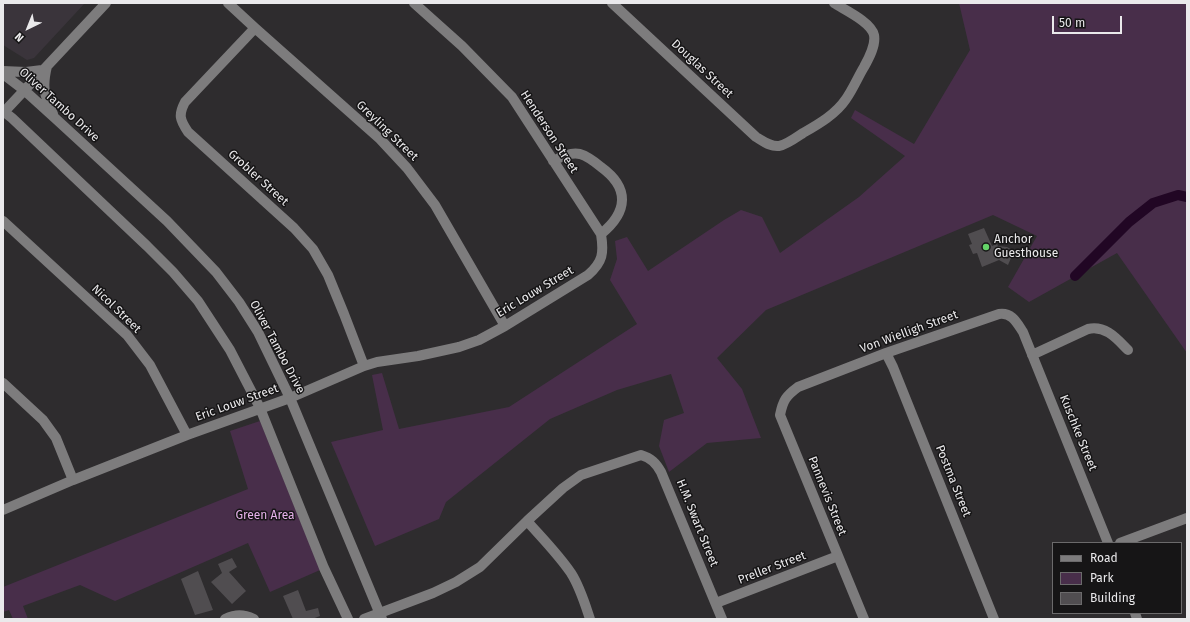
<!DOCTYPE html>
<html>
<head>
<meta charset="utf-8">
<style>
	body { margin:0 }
	#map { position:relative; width:1190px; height:622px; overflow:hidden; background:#2e2c2e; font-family:"Fira Sans",sans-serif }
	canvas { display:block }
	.frame { position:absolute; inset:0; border:4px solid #eae9eb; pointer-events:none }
	.legend { position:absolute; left:1052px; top:542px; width:130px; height:72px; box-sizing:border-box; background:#161516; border:1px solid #6b6a6b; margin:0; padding:5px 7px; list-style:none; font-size:12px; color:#eae9eb }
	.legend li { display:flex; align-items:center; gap:8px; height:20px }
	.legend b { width:20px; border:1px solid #6b6a6b }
	.north { position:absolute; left:8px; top:8px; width:40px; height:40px; -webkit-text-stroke:3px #161516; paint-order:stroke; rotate:223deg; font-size:11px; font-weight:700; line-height:16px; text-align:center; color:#eae9eb }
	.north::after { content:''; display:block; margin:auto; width:14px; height:18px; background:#eae9eb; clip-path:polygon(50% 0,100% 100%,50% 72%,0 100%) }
	.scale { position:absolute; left:1052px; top:16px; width:70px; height:18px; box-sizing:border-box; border:2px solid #eae9eb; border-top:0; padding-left:5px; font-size:12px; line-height:14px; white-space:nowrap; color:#eae9eb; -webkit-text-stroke:3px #161516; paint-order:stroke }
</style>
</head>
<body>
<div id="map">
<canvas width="1190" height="622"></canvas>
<div class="frame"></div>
<ul class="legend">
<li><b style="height:5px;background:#7d7c7d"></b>Road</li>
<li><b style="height:11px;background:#482e4a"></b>Park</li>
<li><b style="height:11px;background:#504d50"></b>Building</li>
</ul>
<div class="north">N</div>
<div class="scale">50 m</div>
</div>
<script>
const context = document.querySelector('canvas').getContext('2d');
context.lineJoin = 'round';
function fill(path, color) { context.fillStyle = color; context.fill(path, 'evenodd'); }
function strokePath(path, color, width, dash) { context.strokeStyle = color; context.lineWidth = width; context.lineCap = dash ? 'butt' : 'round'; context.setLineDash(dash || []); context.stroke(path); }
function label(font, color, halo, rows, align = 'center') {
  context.font = font + ' "Fira Sans",sans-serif'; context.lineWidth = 3; context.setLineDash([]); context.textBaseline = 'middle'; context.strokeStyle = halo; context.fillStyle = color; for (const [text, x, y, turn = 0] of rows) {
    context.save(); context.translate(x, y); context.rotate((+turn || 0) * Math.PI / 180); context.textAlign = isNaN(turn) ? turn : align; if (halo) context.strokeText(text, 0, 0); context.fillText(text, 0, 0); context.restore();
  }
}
fill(new Path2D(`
	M3,3h82l-51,55 -7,2 -24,-15z`), '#3a343b');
fill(new Path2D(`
	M959,3h228v350l-70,-100 -88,49 -21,-15 29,-51 -44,-21 -227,95 -49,48 25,31 19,49 -54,5 -38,29 -10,-26 5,-26 20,-7 -13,-39 -54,16 -67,29 -104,83 -7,17 -64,27 -44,-104 52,-12 -11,-55 10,-2 17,56 110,-22 128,-83 -27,-44 7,-21 -2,-18 12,-4 21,34 76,-51 17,-10 21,7 18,36 79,-56 46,-41 -54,-38 4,-8 59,34 56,-94z
	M260,421l60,149 -50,22 -22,-49 -133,58 -35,-16 -57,21 5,13h-15l-4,-9 -6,2v-25l245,-98 -18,-58z`), '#482e4a');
strokePath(new Path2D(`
	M1075,276l54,-54 24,-19 25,-8 9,2`), '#210624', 10);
fill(new Path2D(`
	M984,228l8,18 5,-2 1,2 9,1 7,4 -6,14 -9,-5 -17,7 -5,-14 -4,1 -4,-9 3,-1 -4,-10z
	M232,558l5,9 -8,5 17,19 -14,13 -21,-22 11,-9 -4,-9z
	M198,571l15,39 -18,5 -14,-36z
	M298,590l8,21 12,-3 2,8 -8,3h-19l-10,-23z`), '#504d50');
strokePath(new Path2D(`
	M228,3l27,25 125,111 27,29 28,37 70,121
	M612,3l144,134c7,4 14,10 23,9 7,-1 18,-9 24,-13 16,-9 33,-19 43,-34 7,-10 12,-22 18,-32 5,-9 12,-22 10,-32 -3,-13 -29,-25 -40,-32
	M255,28l-70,74c-7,13 -5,18 3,30l106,96 19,21 15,26 16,39 20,52
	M47,66c-5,21 -3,29 6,48
	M3,71l23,1 16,-2
	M3,74l21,16 32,29 111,102 49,51 23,30 19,30 32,66 92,221
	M3,111l9,7 135,128 26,26 25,29 32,49 30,58 64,160 24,51
	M4,112l102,-109
	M553,161c8,-4 17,-9 27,-7 7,2 15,8 21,13 29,21 27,45 0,67
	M3,221l124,114 23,30 37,70
	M886,353l7,14 101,252
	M1032,355l56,-26c18,-4 29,10 40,21
	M3,383l40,37 13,18 17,42
	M3,510l70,-30 114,-45 103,-37 74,-32 13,-4 41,-6 41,-9 20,-7 26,-14 83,-51c15,-13 16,-22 13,-41l-89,-137 -50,-51 -48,-43
	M527,521c15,17 31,33 44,52 9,14 14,31 19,46
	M1120,543l67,-25
	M716,603l122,-47
	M1135,613l2,6
	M225,619c11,-5 18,-5 29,0
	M364,619l69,-26 23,-11 24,-15 47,-46 36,-33 18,-13 60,-20c10,3 15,8 20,17l61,147
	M864,619l-84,-204c3,-15 6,-19 18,-28l88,-34 113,-39c13,-2 18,9 24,18l85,211`), '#7d7c7d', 10);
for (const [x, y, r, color] of [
	[986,247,4,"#64d468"]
]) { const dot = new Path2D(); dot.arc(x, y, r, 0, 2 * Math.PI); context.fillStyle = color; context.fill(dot); strokePath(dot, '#161516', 1.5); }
label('12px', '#eae9eb', '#161516', [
	["Douglas Street",702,69,43],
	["Oliver Tambo Drive",59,105,42],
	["Greyling Street",387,131,44],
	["Henderson Street",549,132,57],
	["Grobler Street",258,178,42],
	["Eric Louw Street",535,292,-31],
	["Nicol Street",116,309,44],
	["Von Wielligh Street",909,332,-20],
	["Oliver Tambo Drive",277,347,62],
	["Eric Louw Street",237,403,-20],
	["Kuschke Street",1078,433,68],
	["Postma Street",953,481,68],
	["Pannevis Street",827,496,68],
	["H.M. Swart Street",697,523,68],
	["Preller Street",772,568,-21]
]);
label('12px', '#eae9eb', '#161516', [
	["Anchor",994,240],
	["Guesthouse",994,254]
], 'left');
label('12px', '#e5b0e9', '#161516', [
	["Green Area",265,516]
]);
</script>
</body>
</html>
